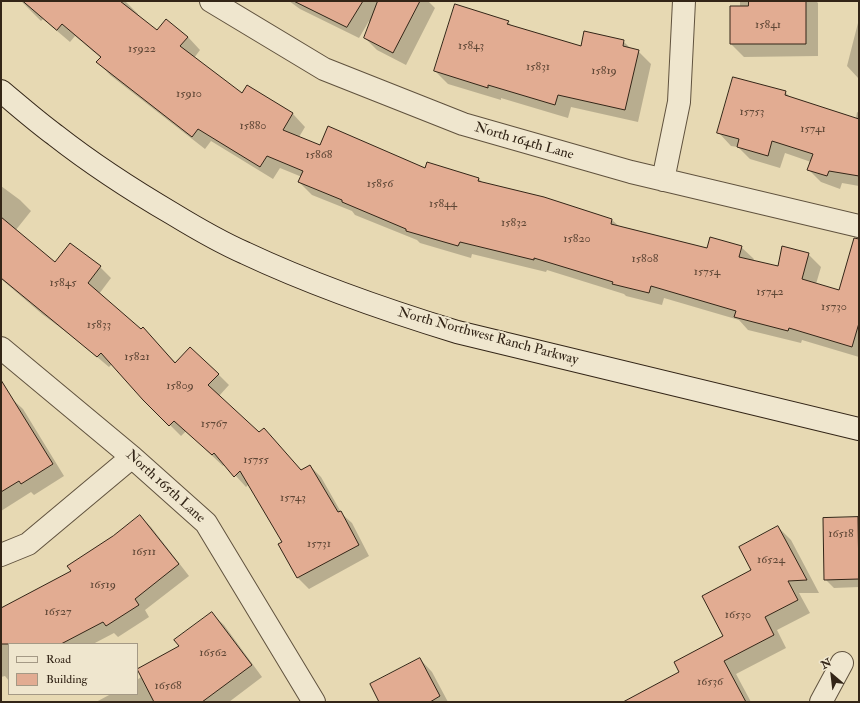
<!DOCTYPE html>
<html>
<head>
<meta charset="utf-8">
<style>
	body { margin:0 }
	#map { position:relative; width:860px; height:703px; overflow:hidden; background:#e7d9b3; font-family:"IM FELL Double Pica",serif }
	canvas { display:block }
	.frame { position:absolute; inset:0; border:2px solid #332517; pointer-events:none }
	.legend { position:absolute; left:8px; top:643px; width:130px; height:52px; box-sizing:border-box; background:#efe6ce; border:1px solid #a49985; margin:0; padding:5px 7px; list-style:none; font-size:12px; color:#332517 }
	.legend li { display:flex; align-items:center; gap:8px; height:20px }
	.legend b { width:20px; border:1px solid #a49985 }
	.north { position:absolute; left:812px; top:655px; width:40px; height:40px; -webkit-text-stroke:3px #efe6ce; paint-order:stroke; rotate:332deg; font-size:11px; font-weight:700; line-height:16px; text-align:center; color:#332517 }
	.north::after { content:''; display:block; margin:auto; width:14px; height:18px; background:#332517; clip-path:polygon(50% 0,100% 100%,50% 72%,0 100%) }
</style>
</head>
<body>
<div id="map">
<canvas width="860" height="703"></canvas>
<div class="frame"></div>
<ul class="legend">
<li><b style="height:5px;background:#efe6ce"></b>Road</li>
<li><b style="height:11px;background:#e2ac92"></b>Building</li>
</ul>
<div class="north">N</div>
</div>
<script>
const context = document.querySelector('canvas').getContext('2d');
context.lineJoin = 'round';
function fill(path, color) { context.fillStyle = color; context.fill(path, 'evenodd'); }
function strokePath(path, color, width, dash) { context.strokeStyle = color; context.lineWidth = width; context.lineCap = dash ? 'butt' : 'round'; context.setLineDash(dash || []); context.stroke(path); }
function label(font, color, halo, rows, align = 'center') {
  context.font = font + ' "IM FELL Double Pica",serif'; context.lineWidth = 4; context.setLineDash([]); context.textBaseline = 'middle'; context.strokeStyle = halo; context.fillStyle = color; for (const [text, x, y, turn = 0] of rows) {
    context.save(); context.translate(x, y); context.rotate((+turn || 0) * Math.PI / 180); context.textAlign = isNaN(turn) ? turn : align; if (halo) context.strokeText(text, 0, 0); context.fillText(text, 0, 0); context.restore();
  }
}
fill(new Path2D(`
	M21,1h104l13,13 -1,2 20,16 9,-12 22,17 12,13 -6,8 48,36 5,-8 46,28 12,13 -6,10 22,9 105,23 53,10 4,4 129,37 8,7 88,22 33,-2 13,12 -1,2 25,6 30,-13 13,13 -5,17 23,7 20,-22v88l-57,-17 -1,3 -53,-13 -9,-10 -75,-22 -2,7 -36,-9 -2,-2 -77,-24 -1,2 -74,-18 -1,4 -51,-15 -3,-3 -62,-25 -3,-4 -40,-16 -13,-13 3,-5 -22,-9 -7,11 -62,-38 -6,8 -95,-74 -12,-13 3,-4 -26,-22 -5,6 -27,-23 -2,2z
	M289,1h139l7,7 -29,57 -29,-15 -12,-12 5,-16 -1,-1 -10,17 -59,-29z
	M740,1h76l2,2v53l-74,1 -13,-13 9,-37z
	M859,19v60l-12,-13z
	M508,22l5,5 68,20 42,-6 8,8 7,2 13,13 -13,58 -67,-15 -3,11 -67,-20v2l-53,-16 -13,-13z
	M785,92l6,6 65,21 1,-7 2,1v73l-17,-3 -2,6 -19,-7 -13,-13 3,-7 -26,-9 -5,15 -30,-9 -12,-12 -7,-1 -12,-13z
	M1,186l19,14 11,11 -16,20 40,33 45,3 11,11 -12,16 42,36 2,-2 33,35 42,11 11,11 -10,11 40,37 5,-4 38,42 8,-5 11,11 21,37 10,9 17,33 -60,33 -11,-11 -15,-36 -34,-58 -3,3 -21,-23 -2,2 -37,-35 -5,5 -25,-25 -44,-47 -3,3 -32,-27 -35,-26 -41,-35z
	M11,398l12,11 41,67 -30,19 -3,-3 -30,19v-107z
	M140,516l11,11 38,49 -44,34 4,7 -31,20 -4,-4 -21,11h-84v37l-4,-5 -4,1v-67l71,-38z
	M858,518l1,1v68l-25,1 -9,-9z
	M778,527l13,13 28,53h-20l11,20 -33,17 9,18 -50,26 15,28h-125l55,-29 43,-36 29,-67z
	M212,614l12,11 38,52 -33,25h-133l15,-8h26v-14l44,-33z
	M420,659l12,13 16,30h-69z`), '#0003');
const building = new Path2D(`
	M23,1h97l37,29 9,-11 22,18 -8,9 62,47 5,-8 46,28 -10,17 37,15 8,-19 97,42 2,-6 52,16 -1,3 66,16 68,22 -1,5 96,24 3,-11 32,9 -3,11 39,9 4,-20 27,7 -7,26 37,11 15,-52 5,1v84l-7,24 -63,-19 -1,3 -54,-14 2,-6 -85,-25 -2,7 -37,-9 1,-2 -79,-24v2l-74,-18 -2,4 -52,-15v-2l-64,-27v-2l-44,-18 5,-11 -36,-15 -7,11 -62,-38 -6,8 -96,-75 5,-5 -39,-33 -5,6z
	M294,1h69l-16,26z
	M378,1h42l-27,52 -29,-15z
	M749,1h57v43h-76v-38h18z
	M455,4l54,17 -2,3 74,22 3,-15 40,9 -1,6 16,4 -14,60 -67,-15 -3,10 -67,-20v3l-54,-17z
	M733,77l53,14 -1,4 74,24v57l-30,-5 -2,5 -20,-6 6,-16 -41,-13 -4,15 -31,-9 2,-8 -22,-6z
	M1,217l54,45 15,-19 31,23 -13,17 53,46 2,-2 32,36 15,-16 29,27 -11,11 51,47 5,-4 37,42 9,-5 28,47 3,-1 18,34 -62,33 -19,-34 4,-2 -42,-71 -6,6 -20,-24 -2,2 -38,-34 -5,5 -26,-26 -42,-47 -4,4 -96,-79z
	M1,380l52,84 -32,20 -2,-3 -18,11z
	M140,515l39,49 -44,35 4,6 -33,21 -3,-4 -42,22h-60v-36l70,-37 -4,-5 46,-30z
	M858,517l1,62 -35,1 -1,-62z
	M778,526l29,54 -19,1 10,19 -33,17 9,18 -50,26 22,41h-123l56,-30 -5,-10 49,-26 -21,-40 49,-26 -12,-23z
	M212,612l40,53 -50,37h-48l-17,-33 42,-23 -5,-6z
	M420,658l20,38 -10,6h-51l-9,-18z`);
fill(building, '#e2ac92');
strokePath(building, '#332517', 1);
const minor = new Path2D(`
	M211,1l113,68 139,55 168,48 228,54
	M663,180l16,-78 5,-101
	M1,348l131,109 74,66 108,179
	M1,555l27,-11 104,-87
	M821,702l21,-39`);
const secondary = new Path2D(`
	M1,91c18,15 35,30 54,44 37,29 77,55 118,79 23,14 47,28 72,39 68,32 140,57 212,79l402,97`);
strokePath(minor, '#60523e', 24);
strokePath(secondary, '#332517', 24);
strokePath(minor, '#efe6ce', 22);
strokePath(secondary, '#efe6ce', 22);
label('12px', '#5f4736', null, [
	["15841",768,25],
	["15843",471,46],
	["15922",142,49],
	["15831",538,67],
	["15819",604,71],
	["15910",189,94],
	["15753",752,112],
	["15880",253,126],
	["15741",813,129],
	["15868",319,155],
	["15856",380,184],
	["15844",443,204],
	["15832",514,223],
	["15820",577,239],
	["15808",645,259],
	["15754",707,272],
	["15845",63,283],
	["15742",770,292],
	["15730",834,307],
	["15833",99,325],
	["15821",137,357],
	["15809",180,386],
	["15767",214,424],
	["15755",256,460],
	["15743",293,498],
	["16518",841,534],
	["15731",319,544],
	["16511",144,552],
	["16524",771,560],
	["16519",103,585],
	["16527",58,612],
	["16530",738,615],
	["16562",213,653],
	["16536",710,682],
	["16568",168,686]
]);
label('14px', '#332517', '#efe6ce', [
	["North 164th Lane",524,142,16],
	["North Northwest Ranch Parkway",488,337,15],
	["North 165th Lane",165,487,42]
]);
</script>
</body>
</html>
